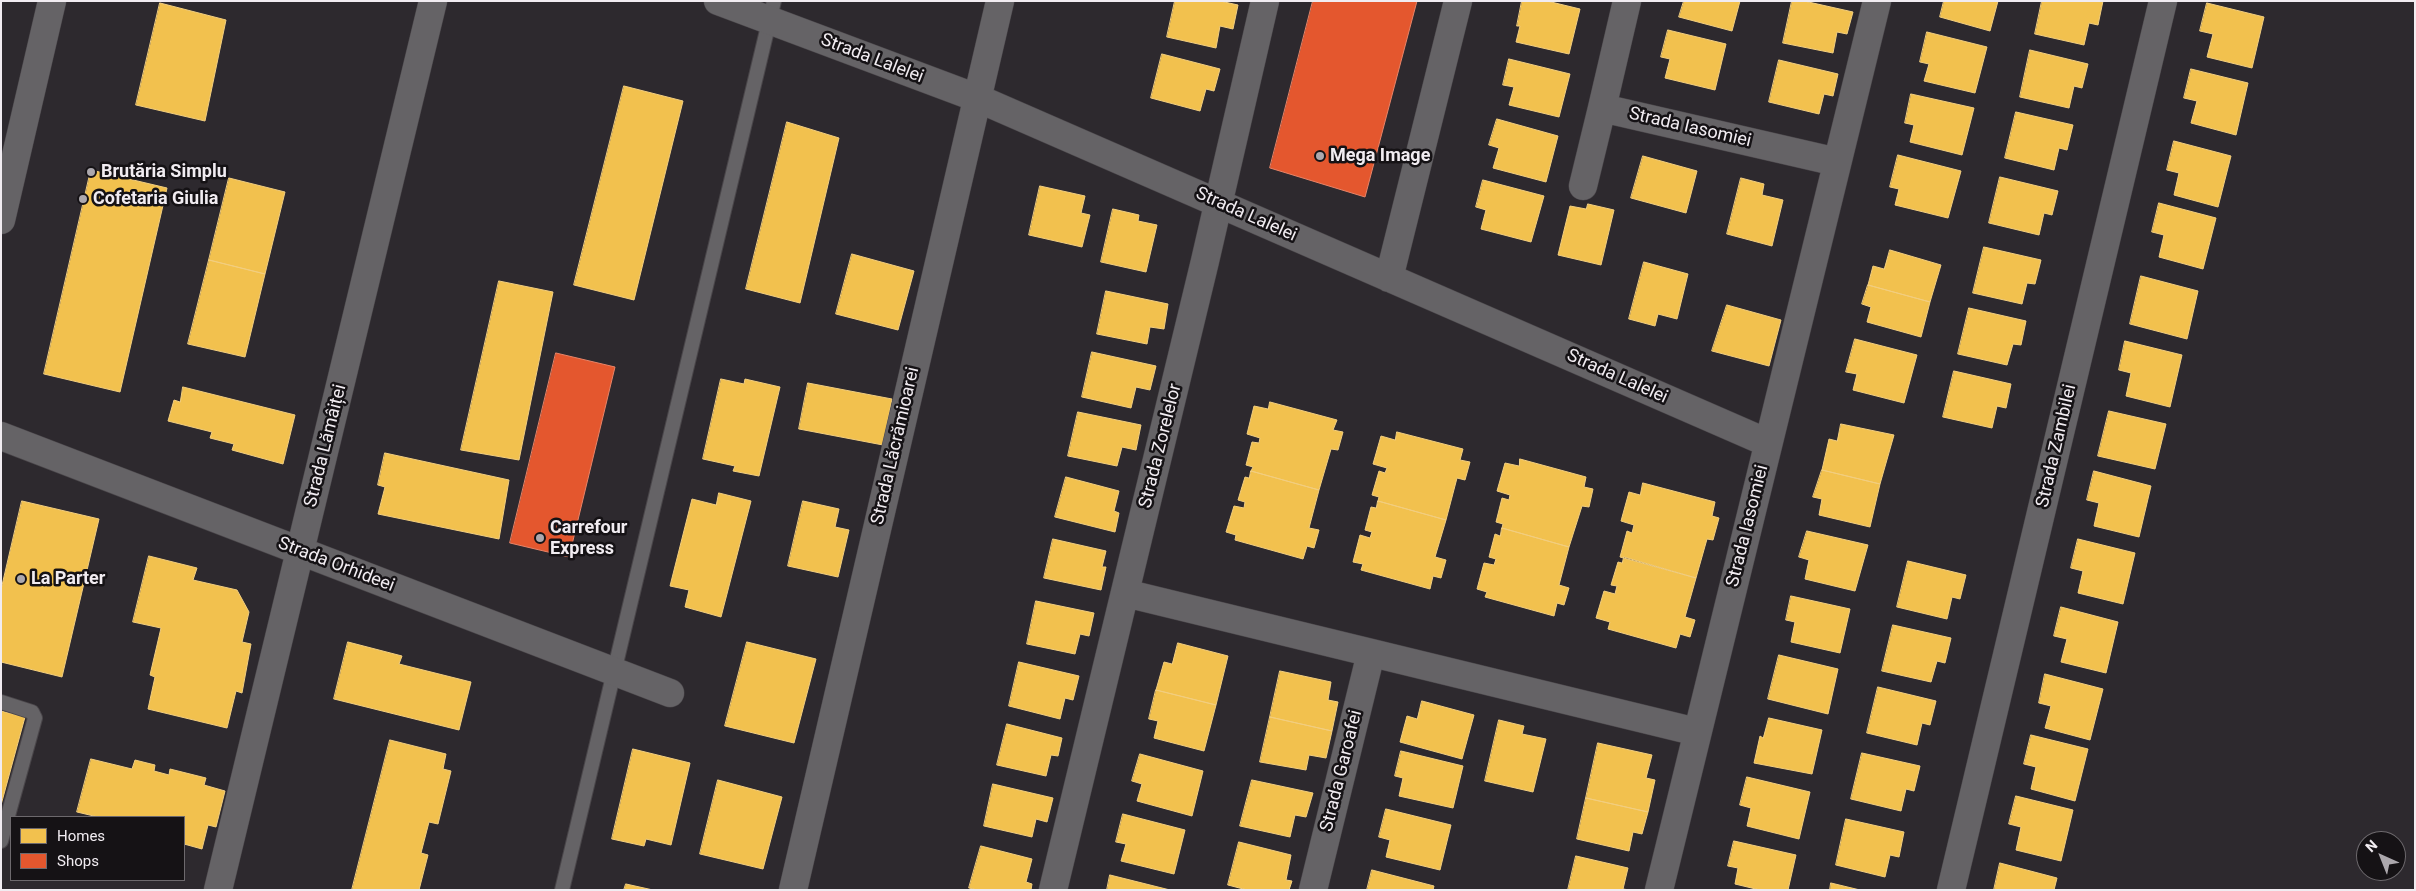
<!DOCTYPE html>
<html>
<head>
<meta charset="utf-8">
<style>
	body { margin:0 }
	#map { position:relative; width:2416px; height:891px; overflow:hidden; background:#2d292e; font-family:Roboto,sans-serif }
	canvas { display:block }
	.frame { position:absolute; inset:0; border:2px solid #f1ecf1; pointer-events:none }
	.legend { position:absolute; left:10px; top:816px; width:175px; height:65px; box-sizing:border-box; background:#151215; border:1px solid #6d696d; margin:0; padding:6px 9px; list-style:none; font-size:15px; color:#f1ecf1 }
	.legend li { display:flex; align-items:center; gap:10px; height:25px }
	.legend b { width:25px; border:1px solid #6d696d }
	.north { position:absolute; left:2356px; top:831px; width:50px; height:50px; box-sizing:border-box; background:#151215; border:1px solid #6d696d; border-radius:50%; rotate:316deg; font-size:14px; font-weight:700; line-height:20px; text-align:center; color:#f1ecf1 }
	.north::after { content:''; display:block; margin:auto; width:18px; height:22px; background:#aca8ad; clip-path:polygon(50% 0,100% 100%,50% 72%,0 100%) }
</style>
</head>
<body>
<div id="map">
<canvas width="2416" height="891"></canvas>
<div class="frame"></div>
<ul class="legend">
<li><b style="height:14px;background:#f2c14e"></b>Homes</li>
<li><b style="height:14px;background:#e4572e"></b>Shops</li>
</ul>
<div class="north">N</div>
</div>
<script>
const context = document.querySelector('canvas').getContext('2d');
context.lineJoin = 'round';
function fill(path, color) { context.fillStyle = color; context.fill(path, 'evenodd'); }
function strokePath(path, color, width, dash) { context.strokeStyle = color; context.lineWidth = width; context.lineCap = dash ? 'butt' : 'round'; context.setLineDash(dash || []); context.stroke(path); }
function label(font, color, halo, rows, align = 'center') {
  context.font = font + ' Roboto,sans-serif'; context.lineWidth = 5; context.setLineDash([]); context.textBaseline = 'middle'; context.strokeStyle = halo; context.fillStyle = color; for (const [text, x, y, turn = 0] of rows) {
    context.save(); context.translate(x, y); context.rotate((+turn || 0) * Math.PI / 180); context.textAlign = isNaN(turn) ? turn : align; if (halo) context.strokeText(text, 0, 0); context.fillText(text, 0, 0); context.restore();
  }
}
const homes = new Path2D(`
	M1175,1h45l18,4 -5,24 -13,-3 -4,22 -49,-11z
	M1522,1h25l33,8 -11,45 -53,-12 4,-16h-3z
	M1684,1h56l-8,30 -53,-14z
	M1792,1h12l49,11 -6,22 -10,-2 -4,21 -50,-10z
	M1944,1h54l-8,30 -50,-14z
	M2042,1h61l-5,24 -9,-2 -5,22 -49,-11z
	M160,3l66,17 -21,101 -69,-16z
	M2207,3l57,14 -12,51 -45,-11 6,-23 -13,-3z
	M1668,30l58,14 -11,46 -50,-12 5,-19 -9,-2z
	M1927,32l60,15 -12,46 -51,-12 5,-17 -9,-2z
	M2030,50l58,14 -6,24 -8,-2 -5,22 -49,-11z
	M1162,54l58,15 -6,22 -8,-2 -6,22 -49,-13z
	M1509,59l61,15 -11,43 -50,-12 5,-18 -11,-2z
	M1779,60l59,14 -5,22 -9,-2 -5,20 -50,-12z
	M2191,69l57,14 -12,52 -45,-12 6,-22 -13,-3z
	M624,86l59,15 -49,199 -60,-15z
	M1911,94l63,14 -12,47 -52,-13 4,-17 -9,-2z
	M2016,112l57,13 -6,25 -8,-2 -5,22 -49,-12z
	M1497,119l61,17 -12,46 -53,-14 6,-20 -10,-3z
	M787,122l52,16 -39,165 -54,-14z
	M2174,141l57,15 -13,51 -44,-12 5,-22 -12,-3z
	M1898,155l63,16 -13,47 -53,-13 4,-16 -9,-2z
	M1643,156l54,15 -11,42 -55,-15z
	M91,170l76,18 -47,204 -76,-18z
	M2000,177l58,14 -6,24 -8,-2 -5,22 -50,-12z
	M229,178l56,14 -20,82 -56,-14z
	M1741,178l23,6 -2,11 21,5 -11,46 -45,-12z
	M1483,180l61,16 -13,46 -50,-13 5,-19 -10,-3z
	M1040,186l45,10 -4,17 9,2 -8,32 -53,-12z
	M2159,203l57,15 -13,51 -44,-12 5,-22 -12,-3z
	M1588,204l26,6 -13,55 -43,-10 12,-49 16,3z
	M1113,209l26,6 -1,6 19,4 -11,47 -45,-10z
	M1984,247l57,13 -6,24 -8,-1 -5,21 -49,-11z
	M1890,250l51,15 -11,37 -62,-17 5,-19 11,3z
	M852,254l62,17 -16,59 -62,-16z
	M209,260l56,14 -20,83 -57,-13z
	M1644,262l44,12 -11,45 -19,-5 -3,12 -26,-7z
	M2141,276l57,15 -11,48 -57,-15z
	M499,281l54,11 -34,168 -58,-10z
	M1868,285l62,17 -9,35 -54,-15 4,-15 -9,-3z
	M1106,291l62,13 -4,25 -14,-2 -3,17 -50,-10z
	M1727,305l54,15 -12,46 -57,-15z
	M1969,308l57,13 -5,24 -8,-1 -6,21 -49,-11z
	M1855,339l62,16 -13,48 -51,-13 4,-16 -11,-2z
	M2125,341l57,14 -12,52 -44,-11 5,-23 -12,-3z
	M1092,352l64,14 -6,24 -14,-3 -5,21 -49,-11z
	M1954,371l57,13 -5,24 -9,-2 -5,22 -49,-11z
	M721,379l23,5 1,-5 35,8 -21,89 -26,-5 2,-5 -32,-7z
	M808,383l84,16 -9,46 -84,-16z
	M183,387l112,28 -12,49 -51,-14 2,-6 -24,-6 2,-6 -44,-11 6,-21 6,2z
	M1270,402l67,18 -4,10 10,2 -5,18 -7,-1 -12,41 -68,-19 2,-4 -7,-2 6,-23 7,1 1,-5 -13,-4 7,-28 14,3z
	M2109,411l57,13 -11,45 -57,-13z
	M1078,412l63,13 -5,25 -14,-3 -5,19 -49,-10z
	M1841,424l53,11 -14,49 -58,-14 7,-31 8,2z
	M1397,432l66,17 -3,11 10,2 -5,18 -8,-2 -11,42 -68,-19 1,-4 -7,-2 7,-24 6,2 2,-5 -14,-4 8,-28 14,4z
	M385,453l124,27 -10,59 -121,-25 7,-27 -7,-2z
	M1520,459l66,18 -2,10 9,2 -4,18 -7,-1 -13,41 -67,-19 1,-4 -7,-2 6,-24 7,2 1,-5 -13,-4 8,-28 14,3z
	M1822,470l58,14 -10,43 -51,-12 3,-16 -9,-2z
	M1251,471l68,19 -10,38 10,2 -5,18 -7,-2 -4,13 -68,-19 1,-5 -10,-3 8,-26 10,2 1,-6 -7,-2 7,-23 4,1z
	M2094,471l57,15 -12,51 -45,-11 5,-23 -12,-3z
	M1066,477l53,14 -5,20 5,2 -4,19 -60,-15z
	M1643,483l72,19 -3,14 7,2 -6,22 -6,-1 -11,39 -76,-21 7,-26 5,2 2,-8 -13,-4 8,-29 11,3z
	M719,493l32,8 -30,116 -36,-10 4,-17 -19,-4 22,-87 24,6z
	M22,501l77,18 -37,158 -61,-15v-72z
	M803,501l36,8 -4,18 14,3 -11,47 -50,-11z
	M1378,501l68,19 -11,37 11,3 -5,18 -8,-2 -3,13 -69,-19 2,-6 -10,-2 7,-27 10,3 2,-6 -7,-2 6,-23 5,1z
	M1502,528l67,19 -10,38 10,3 -5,17 -7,-2 -3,13 -69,-19 2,-5 -10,-3 7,-26 10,2 2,-6 -7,-2 6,-23 5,2z
	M1807,531l61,14 -13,46 -50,-12 4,-19 -10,-3z
	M1053,539l53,12 -4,16h4l-5,23 -57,-12z
	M2078,539l57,14 -12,51 -45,-11 5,-22 -12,-3z
	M149,556l48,12 -4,12 44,10 12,22 -7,30 9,2 -9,49 -6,-2 -9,37 -79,-19 7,-32 -5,-2 11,-47 -28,-6z
	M1624,557l72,21 -11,39 10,3 -5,17 -10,-3 -4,14 -68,-19 2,-7 -14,-4 8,-27 11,3 2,-8 -6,-1 7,-23 4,1z
	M1908,561l58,14 -6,24 -8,-2 -5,22 -50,-12z
	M1791,596l59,13 -10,44 -49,-11 4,-20 -9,-2z
	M1036,601l58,12 -5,23 -9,-2 -5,20 -48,-10z
	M2061,607l57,15 -12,51 -45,-11 6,-23 -13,-3z
	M1893,625l58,13 -6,25 -8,-2 -6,21 -49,-11z
	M348,642l54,14 -3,8 72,18 -12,48 -125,-31z
	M747,642l69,17 -22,84 -69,-17z
	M1178,643l50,13 -12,49 -60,-15 8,-28 8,2z
	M1779,655l59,14 -10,45 -60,-15z
	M1019,662l60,14 -6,24 -8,-2 -5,21 -51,-13z
	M1280,671l51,11 -3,18 10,2 -6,29 -62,-14z
	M2045,674l58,15 -13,51 -45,-12 6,-22 -12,-3z
	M1878,687l58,14 -6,24 -8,-2 -5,22 -50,-12z
	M1156,690l60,15 -12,46 -50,-13 4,-17 -9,-2z
	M1422,701l52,14 -12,44 -62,-17 7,-26 10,3z
	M1,711l24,6 -24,88z
	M1270,717l62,14 -6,27 -17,-3 -3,15 -46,-8z
	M1769,718l53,12 -10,44 -58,-11 6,-27 3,2z
	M1499,720l25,6 -2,8 24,5 -13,53 -48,-11z
	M1007,724l55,14 -4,18 -7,-1 -5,21 -49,-11z
	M2031,735l57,14 -13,52 -44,-12 5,-22 -12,-3z
	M390,740l56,14 -3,15 8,2 -13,53 -9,-2 -8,31 7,2 -9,35h-67z
	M1598,743l54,12 -6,23 9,2 -7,32 -62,-14z
	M633,749l57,14 -19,82 -25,-6 -2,7 -32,-7z
	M1401,751l62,15 -10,42 -54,-12 4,-18 -8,-2z
	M1862,753l58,13 -6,25 -8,-2 -5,22 -50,-12z
	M1140,754l63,17 -11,45 -55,-15 5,-17 -10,-3z
	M91,759l41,10 3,-9 20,5 -1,6 15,4 1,-6 36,9 -2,7 21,6 -9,36 -8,-2 -6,24 -18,-5v-27h-86l-21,-5z
	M1747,777l63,15 -11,47 -52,-13 4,-18 -11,-3z
	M718,780l64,17 -19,72 -63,-15z
	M1252,780l61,13 -7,24 -11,-2 -5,22 -50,-11z
	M993,784l60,14 -6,24 -11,-3 -4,18 -48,-11z
	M2016,796l57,14 -12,51 -45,-11 5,-23 -12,-3z
	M1586,798l62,14 -6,22 -9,-2 -4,19 -52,-12z
	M1386,809l65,16 -11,45 -54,-13 4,-17 -11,-3z
	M1123,814l62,16 -11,44 -53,-13 5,-17 -10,-2z
	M1846,819l58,13 -5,25 -9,-2 -5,22 -49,-12z
	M1734,841l62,14 -8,35h-28l-25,-6 3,-16 -10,-2z
	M1239,842l52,13 -5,25 6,1 -3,9h-42l-19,-5z
	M981,846l51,13 -6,23 6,2 -1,6h-54l-8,-2z
	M1576,856l52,12 -5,21 6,1h-61z
	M2000,863l57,15 -3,12h-60z
	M1372,870l62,16 -1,4h-66z
	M1110,875l60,15h-63z
	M1831,883l29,7h-30z
	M626,884l27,6h-29z`);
fill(homes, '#f2c14e');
strokePath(homes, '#f2ce7f', 1);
const shops = new Path2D(`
	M1313,1h104l-52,196 -95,-29z
	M556,353l59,14 -46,190 -59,-14z`);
fill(shops, '#e4572e');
strokePath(shops, '#e88468', 1);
const lane = new Path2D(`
	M1,702l31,10 3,6 -34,123
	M562,890l212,-889`);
const street = new Path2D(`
	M718,1l259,97 791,345
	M1627,1l-25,107 235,54
	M1583,186l19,-78
	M1,220l51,-219
	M1389,278l69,-277
	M1,436l669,257
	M1125,593l572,139
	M218,890l215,-889
	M793,890l207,-889
	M1053,890l152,-629 60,-260
	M1313,890l58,-237
	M1659,890l218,-889
	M1951,890l212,-889`);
strokePath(lane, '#4a464a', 16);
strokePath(street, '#4a464a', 29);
strokePath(lane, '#656366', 14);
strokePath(street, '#656366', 28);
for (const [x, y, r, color] of [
	[1320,156,5,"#aca8ad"],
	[91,172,5,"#aca8ad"],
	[83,199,5,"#aca8ad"],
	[540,538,5,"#aca8ad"],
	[21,579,5,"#aca8ad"]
]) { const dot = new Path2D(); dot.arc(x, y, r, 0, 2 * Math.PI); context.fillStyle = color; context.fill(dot); strokePath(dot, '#151215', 2); }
label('18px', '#f1ecf1', '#151215', [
	["Strada Lalelei",872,59,21],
	["Strada Iasomiei",1690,128,13],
	["Strada Lalelei",1246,215,24],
	["Strada Lalelei",1617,377,24],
	["Strada Lămâiței",326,446,-76],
	["Strada Lăcrămioarei",896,446,-77],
	["Strada Zorelelor",1161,446,-76],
	["Strada Zambilei",2057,446,-77],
	["Strada Iasomiei",1748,526,-76],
	["Strada Orhideei",336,565,21],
	["Strada Garoafei",1342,771,-76]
]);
label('bold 18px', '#f1ecf1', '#151215', [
	["Mega Image",1330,156],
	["Brutăria Simplu",101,172],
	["Cofetaria Giulia",93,199],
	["Carrefour",550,528],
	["Express",550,549],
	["La Parter",31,579]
], 'left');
</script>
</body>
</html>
